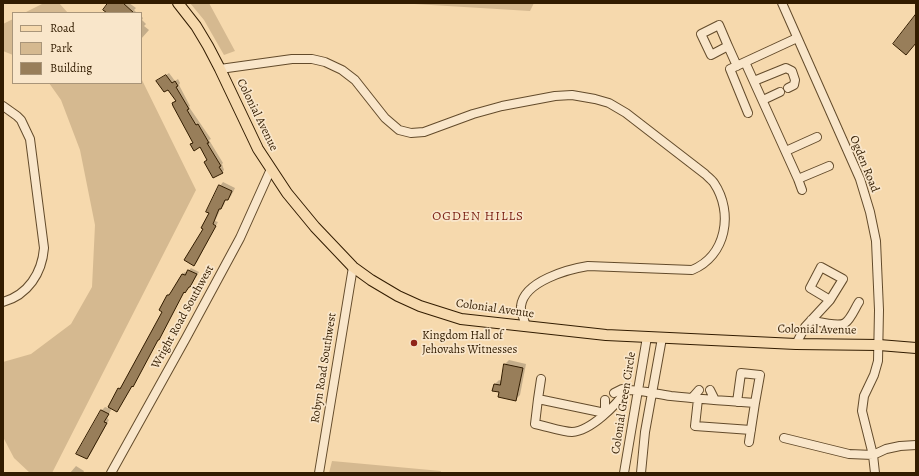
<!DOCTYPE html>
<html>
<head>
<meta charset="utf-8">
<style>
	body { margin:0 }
	#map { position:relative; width:919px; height:476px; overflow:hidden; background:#f6d9ad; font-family:Alegreya,serif }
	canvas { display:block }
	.frame { position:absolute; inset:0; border:4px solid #321c00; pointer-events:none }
	.legend { position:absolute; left:12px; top:12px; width:130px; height:72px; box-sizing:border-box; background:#f9e6ca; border:1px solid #a99579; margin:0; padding:5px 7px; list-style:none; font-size:12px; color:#321c00 }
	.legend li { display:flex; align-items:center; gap:8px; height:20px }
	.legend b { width:20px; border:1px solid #a99579 }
</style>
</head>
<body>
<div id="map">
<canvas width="919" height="476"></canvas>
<div class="frame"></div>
<ul class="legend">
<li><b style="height:5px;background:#f6d9ad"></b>Road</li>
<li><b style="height:11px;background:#d5b990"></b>Park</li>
<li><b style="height:11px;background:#987e5a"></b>Building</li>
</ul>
</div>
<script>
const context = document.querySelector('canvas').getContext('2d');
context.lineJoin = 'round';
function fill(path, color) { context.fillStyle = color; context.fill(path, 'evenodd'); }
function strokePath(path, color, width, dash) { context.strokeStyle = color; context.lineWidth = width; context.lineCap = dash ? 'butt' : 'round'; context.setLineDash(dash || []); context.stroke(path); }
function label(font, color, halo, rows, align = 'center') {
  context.font = font + ' Alegreya,serif'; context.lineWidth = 3.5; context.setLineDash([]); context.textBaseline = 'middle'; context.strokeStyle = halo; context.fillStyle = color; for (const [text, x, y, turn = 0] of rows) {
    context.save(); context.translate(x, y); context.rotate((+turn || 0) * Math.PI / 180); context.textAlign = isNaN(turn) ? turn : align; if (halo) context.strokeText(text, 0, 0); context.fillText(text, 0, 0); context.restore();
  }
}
fill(new Path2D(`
	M44,3h15l9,10h-44z
	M190,3h19l26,48 -11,4 -20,-35z
	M398,3h136l-4,8z
	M13,19v36l-10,-4v-27z
	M141,78l55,112 -144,283h-22l-16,-15 -11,-21v-75l28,-8 40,-30 21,-37 3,-62 -15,-75 -19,-50 -12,-17h92z
	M332,461l109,10 -1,2h-111z`), '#d5b990');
fill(new Path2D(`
	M109,3h20l7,5 -2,2 3,3h-29z
	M141,16l2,2 -1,2 4,4 -2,2 5,4 -8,9z
	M169,73l6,8 3,-2 2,4 -1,2 11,21 -1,1 22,32 -2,1 14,23 -1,1 2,6 -2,2 -14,-13 -8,-13 -8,-2 2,-2 -21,-39 3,-3 -16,-21z
	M223,182l12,6 -4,8 -3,3h-2l-2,6 -3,3 -6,13 3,1 -21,40 -3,3 10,-36 7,-16 9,-27z
	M191,268l8,4 -7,12 -8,8 -49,91 -3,2 -13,23 -2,3 -5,-3 -5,10 2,2 -19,35 -3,3 -9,-5 24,-43 3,-3 3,1 11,-20 3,-2h1l40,-74 5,-17 4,-2 10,-19 3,-2 2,1z
	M509,360l17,4 -6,31 -4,4 -16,-8 -5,-7 4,-4 3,1 3,-17z
	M76,466l8,5 -1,2h-13z`), '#0003');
const building = new Path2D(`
	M108,3h15l11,10h-27l-4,-3z
	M916,14v29l-10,12 -13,-11z
	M166,75l6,8 3,-2 3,5 -2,1 13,22 -2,1 9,15 2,-1 7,12 4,7h-2l14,23 -2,1 4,6 -10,5 -9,-16 3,-2 -7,-13 -6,4 -4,-7 3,-1 -20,-37 -1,-3 4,-2 -8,-11 -4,2 -8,-11z
	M219,185l13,6 -4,9h-3l-4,9h-2l-6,15 3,2 -22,40 -10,-6 19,-31 -2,-1 8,-15 -3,-1z
	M188,270l9,4 -7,13h-1l-4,6 -1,-1 -25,48h-1l-25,47 -1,-1 -15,26 -9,-5 10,-19 2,1 42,-77 -3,-2 8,-15h2l2,-3 11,-18 3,1z
	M504,364l19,4 -7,33 -18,-4 1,-5 -7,-1 2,-7 6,1z
	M101,410l8,4 -5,8 3,1 -20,36 -11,-5z`);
fill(building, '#987e5a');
strokePath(building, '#321c00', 1);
const minor = new Path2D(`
	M782,3l78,176 10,33 6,29 3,69 -1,51 -4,14 -10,21 -2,15 11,44 2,18
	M728,46l-9,-21 -18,9 10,21 17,-9 9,20
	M745,62l53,117 31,-13
	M220,69l72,-10h20l13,3 17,8 13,10 30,38 14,12 12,3 13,-1 49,-18 29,-8 53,-10 17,-1 23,4 14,4 17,10 79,61c3,3 7,6 9,9 20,30 12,73 -22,87l-104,-4c-19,3 -64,15 -67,40 -1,5 4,15 5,21
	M754,81l32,-13 6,3 3,9 -1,5 -6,3
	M763,100l17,-8
	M3,106l14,10 4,4 9,19 14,109c-2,25 -16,47 -41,54
	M748,113l-18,-44 67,-31
	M786,151l31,-14
	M798,179l4,11
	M811,320c7,2 28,7 34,3 6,-4 10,-15 14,-21
	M796,344l9,-17 25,-27 13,-21 -22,-12 -11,21 20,12
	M710,390l5,10
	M614,393l8,-4 5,1
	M692,398l7,-8
	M538,399l3,-20
	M698,399l-3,27 56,4
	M605,400v13l-67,-14 -3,25c11,2 27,8 37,8 19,-1 44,-27 55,-42 15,0 29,4 44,6 28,3 56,5 84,7l5,-28 -19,-2 -4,29
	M784,438l65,16 24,1 13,-6 14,-3 16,-1
	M749,442l6,-39
	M111,473l75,-135 54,-100 31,-69
	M319,473l34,-206
	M624,473l23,-136
	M641,473l4,-41 17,-94`);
const major = new Path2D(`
	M178,3l18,23 12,20 12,23 38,80 29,44 28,34 38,40 18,13 27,16 22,10 41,13 145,16 190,9 83,1 37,3`);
strokePath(minor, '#634b2b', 10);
strokePath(major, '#321c00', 12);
strokePath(minor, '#f9e6ca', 8);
strokePath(major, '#f6d9ad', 10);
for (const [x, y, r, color] of [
	[414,343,4,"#8f2418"]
]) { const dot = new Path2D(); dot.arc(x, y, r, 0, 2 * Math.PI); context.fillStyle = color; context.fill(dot); strokePath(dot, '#f9e6ca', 1.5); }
label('12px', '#321c00', '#f9e6ca', [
	["Colonial Avenue",257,115,64],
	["Ogden Road",864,164,68],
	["Colonial Avenue",495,309,8],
	["Wright Road Southwest",183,317,-61],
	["Colonial Avenue",817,330,1],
	["Robyn Road Southwest",324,368,-81],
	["Colonial Green Circle",624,403,-81]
]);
label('12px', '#321c00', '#f9e6ca', [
	["Kingdom Hall of",422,336],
	["Jehovahs Witnesses",422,350]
], 'left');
context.letterSpacing = '1px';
label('13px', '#7a1f14', '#f9e6ca', [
	["OGDEN HILLS",478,217]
]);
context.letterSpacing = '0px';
</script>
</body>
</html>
